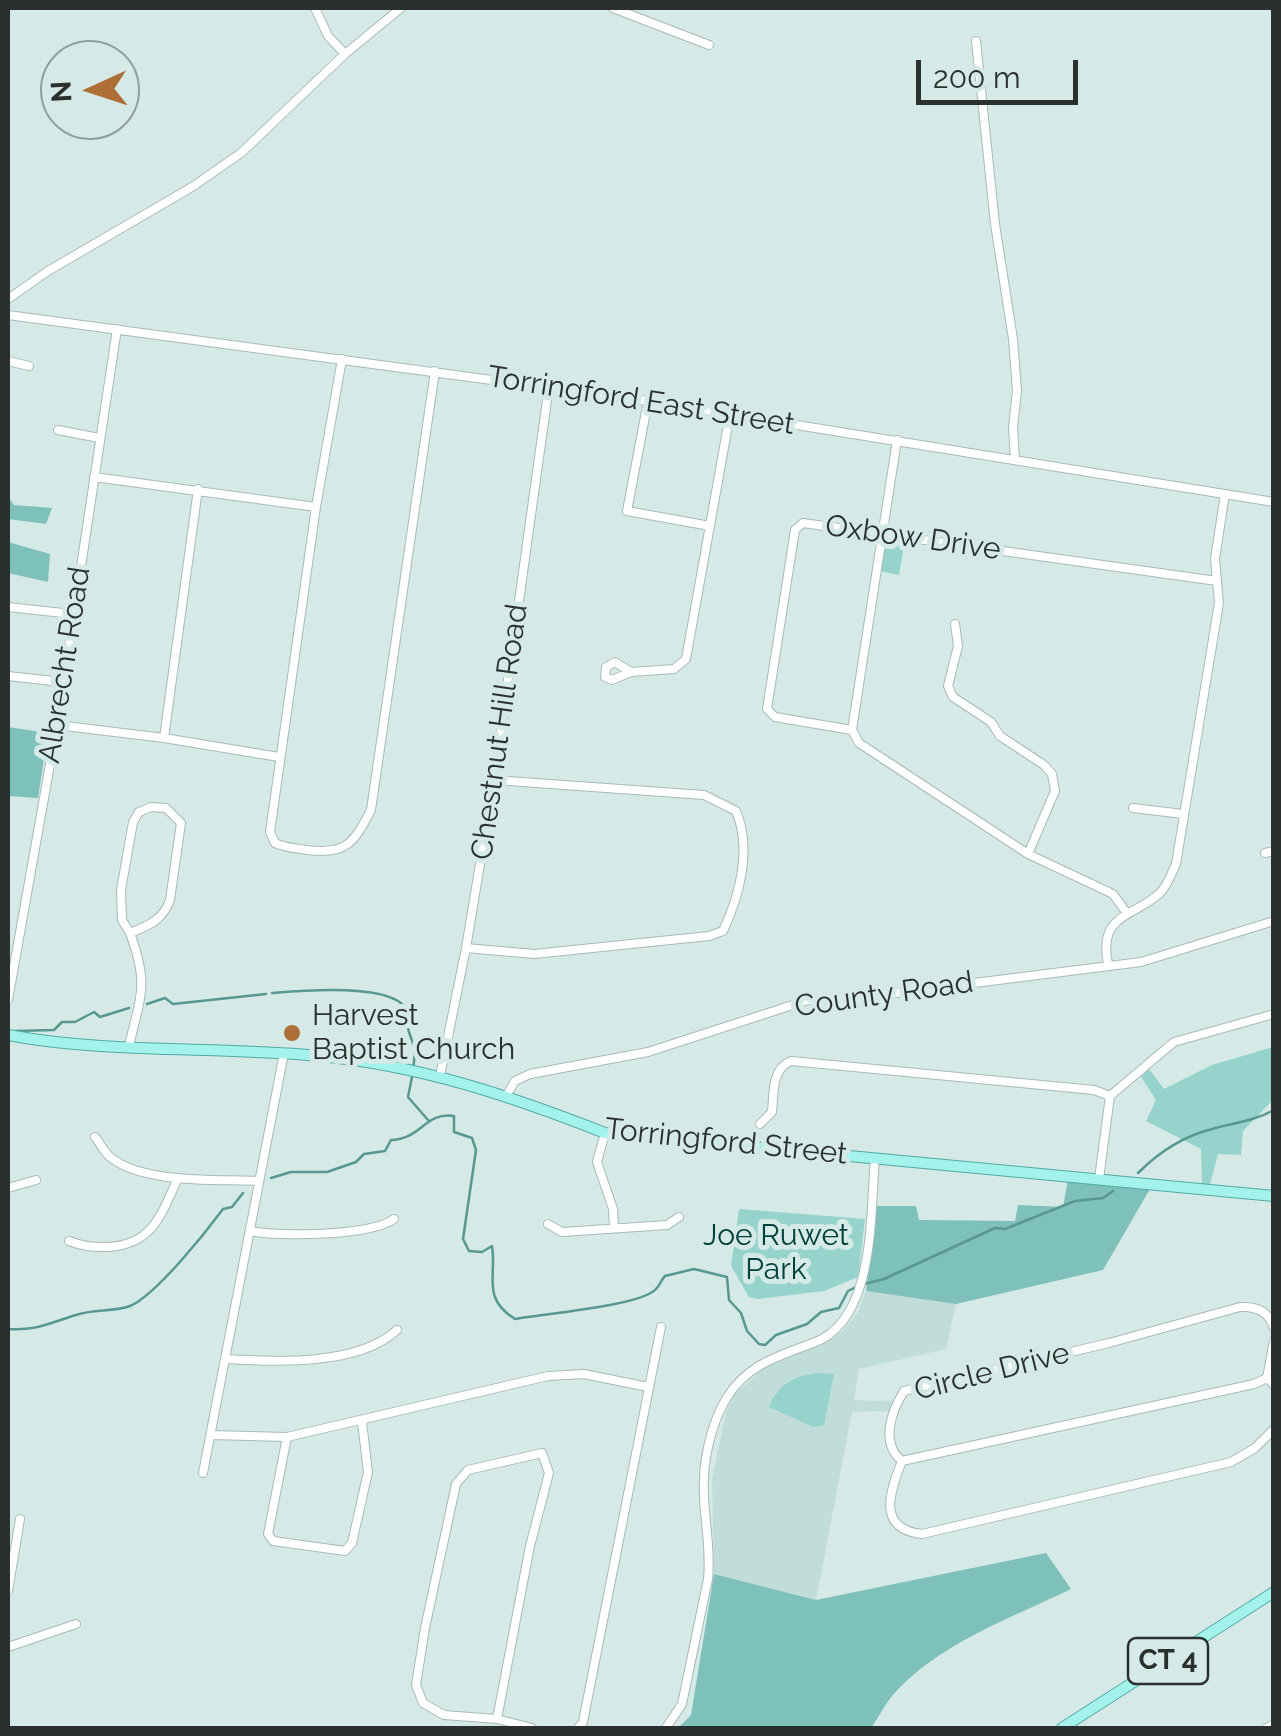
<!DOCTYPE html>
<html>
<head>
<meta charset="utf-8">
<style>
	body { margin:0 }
	#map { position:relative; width:1281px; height:1736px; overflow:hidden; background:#d5e9e7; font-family:Raleway,sans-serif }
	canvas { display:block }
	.frame { position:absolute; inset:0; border:10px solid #29302f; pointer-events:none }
	.north { position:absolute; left:40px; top:40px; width:100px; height:100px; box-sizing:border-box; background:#d5e9e7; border:2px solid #909f9d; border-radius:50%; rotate:267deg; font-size:28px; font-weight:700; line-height:40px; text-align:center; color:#29302f }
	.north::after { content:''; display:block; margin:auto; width:35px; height:45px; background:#ad6f35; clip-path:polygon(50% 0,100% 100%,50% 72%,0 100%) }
	.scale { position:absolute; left:916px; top:60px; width:162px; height:45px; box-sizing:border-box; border:5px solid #29302f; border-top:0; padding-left:12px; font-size:30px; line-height:35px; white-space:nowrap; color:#29302f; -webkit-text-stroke:8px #d5e9e7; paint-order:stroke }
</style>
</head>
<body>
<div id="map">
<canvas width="1281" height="1736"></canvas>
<div class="frame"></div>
<div class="north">N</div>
<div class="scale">200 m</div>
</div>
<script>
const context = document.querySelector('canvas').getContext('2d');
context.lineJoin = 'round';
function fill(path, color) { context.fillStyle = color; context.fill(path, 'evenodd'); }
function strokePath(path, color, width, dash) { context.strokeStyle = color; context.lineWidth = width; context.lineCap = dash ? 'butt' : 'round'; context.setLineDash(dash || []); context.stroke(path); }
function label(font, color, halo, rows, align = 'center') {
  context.font = font + ' Raleway,sans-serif'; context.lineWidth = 10; context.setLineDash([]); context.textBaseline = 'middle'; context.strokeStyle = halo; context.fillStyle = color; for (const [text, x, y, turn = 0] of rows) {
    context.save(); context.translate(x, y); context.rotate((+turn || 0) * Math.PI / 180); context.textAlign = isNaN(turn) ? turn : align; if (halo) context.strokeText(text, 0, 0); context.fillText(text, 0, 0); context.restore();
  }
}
fill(new Path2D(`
	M866,1291l90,13 -10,45 -87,20 -5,31 38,1 -2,10 -38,1 -36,188 -102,-26 -2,-95 14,-67 9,-18 36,-32 51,-17 19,-12 17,-21z`), '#c1ddda');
fill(new Path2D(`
	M894,539l11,1 -6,35 -20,-4 4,-25z
	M1273,1047v53l-30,31 -2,24 -23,-1 -9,34 -7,-1 -1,-38 -55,-28 10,-21 -15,-23 8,-8 15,20 48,-24z
	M739,1209l126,10 -7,58 -34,14 -66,8 -9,-2 -18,-31z
	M818,1373l16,1 -10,51 -11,2 -44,-20c10,-23 24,-31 49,-34z`), '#96d3cd');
fill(new Path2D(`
	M8,497l6,8 38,3 -6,16 -38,-5z
	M8,542l42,12 -2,28 -40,-9z
	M8,727l40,6 -10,65 -30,-2z
	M1069,1174l85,8 -51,88 -147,34 -90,-13 10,-85h40l3,14 96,1 3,-16 45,2z
	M1046,1553l25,36c-60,29 -134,55 -179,107 -8,10 -14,22 -21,32h-193l13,-13 23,-141 102,26z`), '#7ec0ba');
strokePath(new Path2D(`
	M272,993c25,-2 119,-11 134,16 4,7 0,15 3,23 5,14 7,20 4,37
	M147,1004l18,-6 8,6 93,-10
	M16,1031l38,-1 8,-8h13l19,-10 6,5 29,-9
	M412,1077l-4,20 20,23
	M1138,1173c20,-20 46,-37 74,-44 21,-6 42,-8 62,-19
	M271,1178l20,-6h36l29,-10 8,-8 21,-3 6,-11c31,-1 33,-28 63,-24v16l18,6 4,12 -13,89 6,12 13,1 10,-6c5,30 -11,52 23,73 27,-5 126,-13 141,-30 4,-4 5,-9 9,-13l29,-7 33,8 2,23 12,13 6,18 12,13 6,1 11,-10 31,-11 14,-12 18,-4 9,-17 8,-4
	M864,1284l20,-5 111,-51 10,1 70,-28 28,-3 10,-7
	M8,1329c29,2 41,-6 68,-14 17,-6 38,-3 54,-9 26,-11 76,-74 93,-97l9,-2 11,-14`), '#579892', 2.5);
const minor = new Path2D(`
	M315,8l13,28 17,18
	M613,8l96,37
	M976,41l19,183 18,115 4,52 -4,36 2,33
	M8,299l40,-28 144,-84 49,-34 104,-99 56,-46
	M8,315l640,86 626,101
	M342,359l-26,148 -46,325 5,11c10,5 21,5 32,7 39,5 47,-7 64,-40l64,-439
	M8,361l21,5
	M648,401l-21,110 83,15
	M58,430l41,8
	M94,477l222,30
	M8,607l64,7
	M955,624l3,22 -10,40 5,11 38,25 9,14 44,29 8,9 3,17 -27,63
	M615,662l16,10 -19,8 -7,-3 1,-10z
	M631,672l43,-3 12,-10 44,-245
	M8,676l54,6
	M57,725l107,13 115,19
	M852,730l45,-290
	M164,738l34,-249
	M151,807l15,1 15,15 -11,77c-7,20 -22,26 -40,33l-8,-13 -1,-30 12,-68 6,-10z
	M1133,808l50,6
	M1265,853l9,-2
	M1126,912l-13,-18 -85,-40 -169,-111 -7,-13 -77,-13 -8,-8 28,-179 8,-7 414,58
	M466,948l68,6 175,-18 14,-5c17,-36 29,-83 13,-120l-32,-16 -210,-15
	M1108,964c-10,-50 24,-46 52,-71 8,-8 11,-19 16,-29l43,-261 -4,-44 10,-65
	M8,1000l49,-275 60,-396
	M129,1046c12,-52 20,-61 1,-113
	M440,1076l26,-128 28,-168 55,-394
	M506,1096l9,-15 15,-7 118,-22 160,-52 87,-7 246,-31 133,-41
	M1110,1096l64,-54 100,-28
	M760,1124l12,-12c2,-18 -1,-43 19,-51l303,29 16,6
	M605,1133l-8,29 16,47 1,19
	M95,1137c5,6 9,15 15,20 33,27 107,22 148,24
	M1099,1179l11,-83
	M8,1188l28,-8
	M548,1224l14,8 105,-7 12,-8
	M250,1231c29,6 120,5 144,-12
	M69,1241c15,6 24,6 40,6 44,-3 52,-32 69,-69
	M1274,1341l-7,37 7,7
	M226,1359c50,3 132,7 171,-29
	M211,1435l76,2 261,-61 36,-2 64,13
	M287,1437l-19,97 5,7 72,10 7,-8 16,-71 -6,-50
	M902,1461c-22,-18 -11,-49 2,-70l205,-48 131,-36c16,-1 29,4 34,21
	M902,1461c-12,30 -26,68 20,73l309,-72 24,-14 19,-19
	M902,1461l352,-77 13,-6
	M203,1473l81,-420
	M8,1591l12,-72
	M8,1647l68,-23
	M497,1719l33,-173 19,-73 -7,-20 -74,17 -12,14 -31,144 -9,57 7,18 21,12 53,4 35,9
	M578,1728l5,-6 78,-395
	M666,1728l16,-24 26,-125c3,-28 -3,-55 -4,-83 -2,-31 6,-70 22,-97 20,-34 52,-43 87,-56 63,-22 57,-129 62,-185
	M1267,1728l7,-4`);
const major = new Path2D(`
	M8,1035c102,19 208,11 311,21 100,9 192,40 286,77l669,63
	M1062,1728l212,-136`);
strokePath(minor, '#a7bab7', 10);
strokePath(major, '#50aaa2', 12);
strokePath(minor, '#fff', 8);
strokePath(major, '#a3f3ec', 10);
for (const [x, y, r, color] of [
	[292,1033,10,"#ad6f35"]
]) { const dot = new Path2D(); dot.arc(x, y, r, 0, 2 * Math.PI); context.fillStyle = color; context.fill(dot); strokePath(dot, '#d5e9e7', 4); }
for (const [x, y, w] of [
	[1168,1661,80]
]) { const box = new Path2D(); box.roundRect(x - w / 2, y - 23, w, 46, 8); context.fillStyle = '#d5e9e7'; context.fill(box); strokePath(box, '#29302f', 2.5); }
label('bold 28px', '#29302f', null, [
	["CT 4",1168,1661]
]);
label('30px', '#29302f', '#d5e9e7', [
	["Torringford East Street",641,401,9],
	["Oxbow Drive",913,538,8],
	["Albrecht Road",65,665,-81],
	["Chestnut Hill Road",500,732,-82],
	["County Road",884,995,-8],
	["Torringford Street",726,1142,6],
	["Circle Drive",992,1372,-14]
]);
label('30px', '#29302f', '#d5e9e7', [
	["Harvest",312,1016],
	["Baptist Church",312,1050]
], 'left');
label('30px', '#00403c', '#d5e9e7', [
	["Joe Ruwet",776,1236],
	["Park",776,1270]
]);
</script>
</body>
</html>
